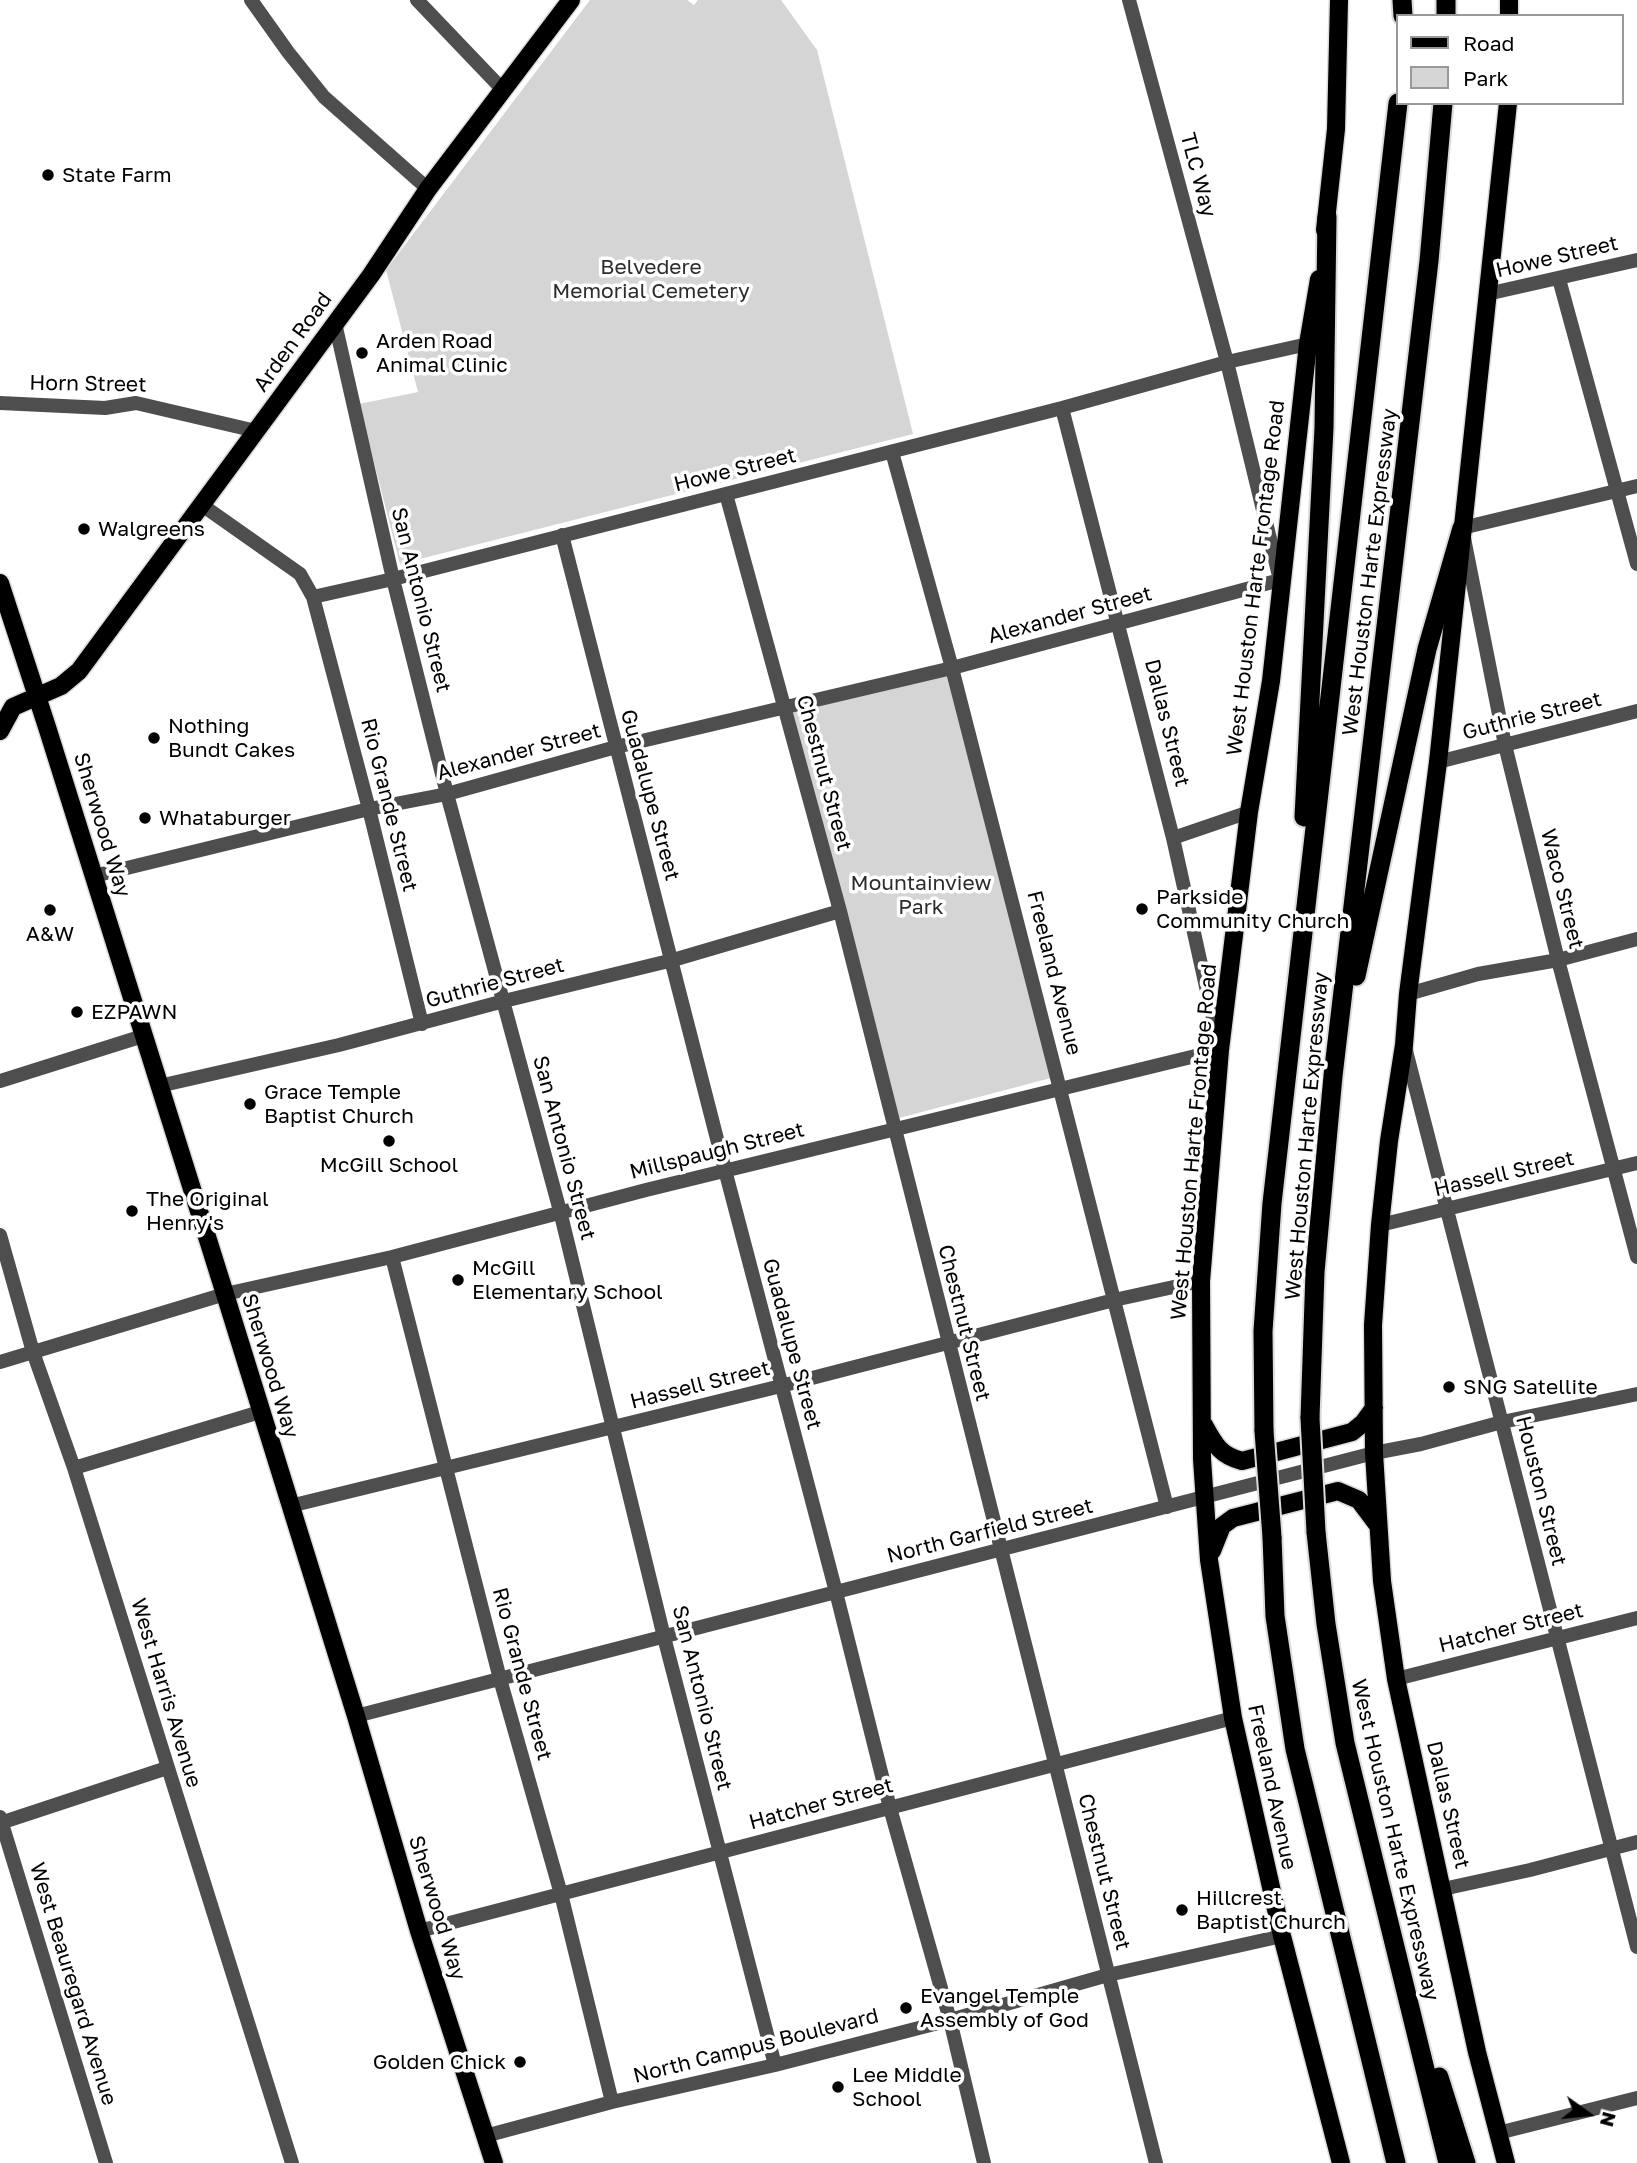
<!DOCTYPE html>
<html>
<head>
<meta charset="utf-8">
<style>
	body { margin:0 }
	#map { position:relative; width:1637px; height:2163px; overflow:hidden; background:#fff; font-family:"Golos Text",sans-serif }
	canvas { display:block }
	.legend { position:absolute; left:1396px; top:14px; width:228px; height:91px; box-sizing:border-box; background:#fff; border:2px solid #999; margin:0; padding:9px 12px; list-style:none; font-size:21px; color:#000 }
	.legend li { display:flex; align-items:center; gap:14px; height:35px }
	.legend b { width:35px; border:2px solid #999 }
	.north { position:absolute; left:1553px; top:2079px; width:70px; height:70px; -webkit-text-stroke:5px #fff; paint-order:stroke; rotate:105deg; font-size:19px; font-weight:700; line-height:28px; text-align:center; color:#000 }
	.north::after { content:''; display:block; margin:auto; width:24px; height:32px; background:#000; clip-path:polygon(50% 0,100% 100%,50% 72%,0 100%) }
</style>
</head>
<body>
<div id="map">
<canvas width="1637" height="2163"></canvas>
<ul class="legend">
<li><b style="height:9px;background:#000"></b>Road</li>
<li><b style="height:19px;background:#d5d5d5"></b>Park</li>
</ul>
<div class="north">N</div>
</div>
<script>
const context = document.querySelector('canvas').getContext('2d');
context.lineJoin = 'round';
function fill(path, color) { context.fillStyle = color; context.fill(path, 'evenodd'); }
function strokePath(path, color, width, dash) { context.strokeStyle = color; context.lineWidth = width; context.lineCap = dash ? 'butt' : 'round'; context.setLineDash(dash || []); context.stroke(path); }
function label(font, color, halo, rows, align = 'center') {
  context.font = font + ' "Golos Text",sans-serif'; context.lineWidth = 7; context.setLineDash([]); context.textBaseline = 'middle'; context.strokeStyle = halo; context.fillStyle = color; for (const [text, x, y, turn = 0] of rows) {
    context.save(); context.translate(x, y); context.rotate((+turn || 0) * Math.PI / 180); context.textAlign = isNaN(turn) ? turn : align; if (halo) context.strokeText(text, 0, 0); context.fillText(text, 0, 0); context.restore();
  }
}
fill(new Path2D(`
	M590,0h97l7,5 4,-5h83l36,50 96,384 -513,130 -41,-160 59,-12 -32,-122z
	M947,672l104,406 -156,41 -104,-406z`), '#d5d5d5');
const major = new Path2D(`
	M1509,16v-16
	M1325,230l11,-101 3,-129
	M1319,279l-11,65 -37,337 -22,131 -29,238 -19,231 1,178 7,101 24,158 49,218 59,227
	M0,583l47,144 178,567 131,422 63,215 75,232
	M0,731l13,-24 48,-21 18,-15 292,-396 57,-86 143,-189
	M1204,1425c11,20 16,30 38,36l110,-29 11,-9 11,-15
	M1212,1551l10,-25 11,-8 105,-27 21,9 18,24
	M1506,2163l-29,-111 -81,-373 -14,-98 -8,-128 -1,-128 7,-100 9,-84 15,-96 4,-51 30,-232 70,-659`);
const highway = new Path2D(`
	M1402,0l1,16
	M1446,16v-16
	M1304,817l20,-389 3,-211
	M1356,976l71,-327 35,-121
	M1310,1418l5,-146 18,-196 96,-815 14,-158
	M1264,1431l-1,-100 9,-128 126,-1100
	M1316,1532l10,92 19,119 103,420
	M1272,1537l3,79 20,133 101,414
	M1439,2077l27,86`);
strokePath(major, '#dbdbdb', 21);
strokePath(highway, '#dbdbdb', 23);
strokePath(new Path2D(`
	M251,0l37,52 36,45 104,92
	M417,0l87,91
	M1559,279l78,285
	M1487,294l150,-34
	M335,323l58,256 54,215 113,417 104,426 111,428
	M0,403l105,5 31,-5 120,28
	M892,452l60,216 215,839
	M1637,486l-175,42 43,217 53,215 79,297
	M726,494l114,417 316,1252
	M202,505l98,69 13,23 80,-18 669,-171 165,-46 81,-18
	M562,535l163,635 111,422 54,216 60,212 34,143
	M313,597l56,212 53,215
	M1438,762l199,-51
	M1173,838l76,-26
	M94,876l275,-67 78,-15 169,-47 336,-79 328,-88 -53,-218 -98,-362
	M1408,994l70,-20 80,-14 79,-21
	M1405,1047l232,900
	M0,1081l143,-45
	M159,1086l180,-41 165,-44 169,-41 167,-49
	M1380,1225l257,-62
	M0,1235l33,117 41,116 218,695
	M392,1257l108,422 61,215 51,208
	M0,1362l225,-68 167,-37 254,-67 574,-140 -47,-212 -111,-430
	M74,1468l186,-56
	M290,1506l491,-120 333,-86 87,-19
	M1396,1679l241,-61
	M356,1716l1018,-263 47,-9 81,-22 135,-28
	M0,1817l106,346
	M0,1823l167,-55
	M1443,1889l87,-19 107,-28
	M419,1931l814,-213
	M1498,2133l139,-35
	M485,2136l127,-34 163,-37 175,-45 158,-45 174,-39`), '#4e4e4e', 14);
strokePath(major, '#000', 18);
strokePath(highway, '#000', 19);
const highwayBridge = new Path2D(`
	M1310,1418l6,114
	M1264,1431l8,106`);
strokePath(highwayBridge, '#dbdbdb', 23, []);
strokePath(highwayBridge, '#000', 19);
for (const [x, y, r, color] of [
	[48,175,7,"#000"],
	[362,353,7,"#000"],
	[84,529,7,"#000"],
	[154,738,7,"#000"],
	[145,818,7,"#000"],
	[1142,909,7,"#000"],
	[50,910,7,"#000"],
	[77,1012,7,"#000"],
	[250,1104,7,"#000"],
	[389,1141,7,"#000"],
	[132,1211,7,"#000"],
	[458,1280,7,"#000"],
	[1449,1387,7,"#000"],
	[1182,1910,7,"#000"],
	[906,2008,7,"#000"],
	[520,2062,7,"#000"],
	[838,2087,7,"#000"]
]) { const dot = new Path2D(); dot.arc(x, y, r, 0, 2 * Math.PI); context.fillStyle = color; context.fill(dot); strokePath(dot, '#fff', 2.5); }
label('21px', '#000', '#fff', [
	["State Farm",62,175],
	["Arden Road",376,341],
	["Animal Clinic",376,365],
	["Walgreens",98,529],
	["Nothing",168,726],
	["Bundt Cakes",168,750],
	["Whataburger",159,818],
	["Parkside",1156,897],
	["Community Church",1156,921],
	["A&W",50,934,"center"],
	["EZPAWN",91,1012],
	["Grace Temple",264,1092],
	["Baptist Church",264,1116],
	["McGill School",389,1165,"center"],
	["The Original",146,1199],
	["Henry's",146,1223],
	["McGill",472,1268],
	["Elementary School",472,1292],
	["SNG Satellite",1463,1387],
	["Hillcrest",1196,1898],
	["Baptist Church",1196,1922],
	["Evangel Temple",920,1996],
	["Assembly of God",920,2020],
	["Golden Chick",506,2062,"right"],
	["Lee Middle",852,2075],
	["School",852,2099]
], 'left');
label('21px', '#000', '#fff', [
	["TLC Way",1198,175,75],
	["Howe Street",1557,257,-13],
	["Arden Road",293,342,-54],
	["Horn Street",88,384,1],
	["Howe Street",735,470,-14],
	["West Houston Harte Expressway",1370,572,-83],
	["West Houston Harte Frontage Road",1256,578,-83],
	["San Antonio Street",421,600,76],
	["Alexander Street",1070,615,-15],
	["Guthrie Street",1532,716,-14],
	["Dallas Street",1167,723,76],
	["Alexander Street",519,752,-15],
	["Chestnut Street",824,773,75],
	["Guadalupe Street",650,795,75],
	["Rio Grande Street",389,805,76],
	["Sherwood Way",102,825,73],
	["Waco Street",1562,889,76],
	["Freeland Avenue",1054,973,76],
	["Guthrie Street",495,983,-15],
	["West Houston Harte Expressway",1307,1136,-85],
	["West Houston Harte Frontage Road",1194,1142,-85],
	["San Antonio Street",564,1148,75],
	["Millspaugh Street",717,1151,-14],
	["Hassell Street",1504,1174,-13],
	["Chestnut Street",964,1323,76],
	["Guadalupe Street",792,1344,75],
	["Sherwood Way",270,1366,73],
	["Hassell Street",700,1385,-14],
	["Houston Street",1541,1491,76],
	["North Garfield Street",990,1531,-14],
	["Hatcher Street",1511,1628,-14],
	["Rio Grande Street",522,1674,75],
	["West Harris Avenue",166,1693,73],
	["San Antonio Street",702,1698,76],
	["Freeland Avenue",1272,1787,78],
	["Hatcher Street",821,1804,-15],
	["Dallas Street",1448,1805,77],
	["West Houston Harte Expressway",1395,1840,77],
	["Chestnut Street",1104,1872,76],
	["Sherwood Way",437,1908,73],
	["West Beauregard Avenue",73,1984,73],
	["North Campus Boulevard",756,2046,-14]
]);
label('21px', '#2c2c2c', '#fff', [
	["Belvedere",651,267],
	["Memorial Cemetery",651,291],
	["Mountainview",921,883],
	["Park",921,907]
]);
</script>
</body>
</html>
